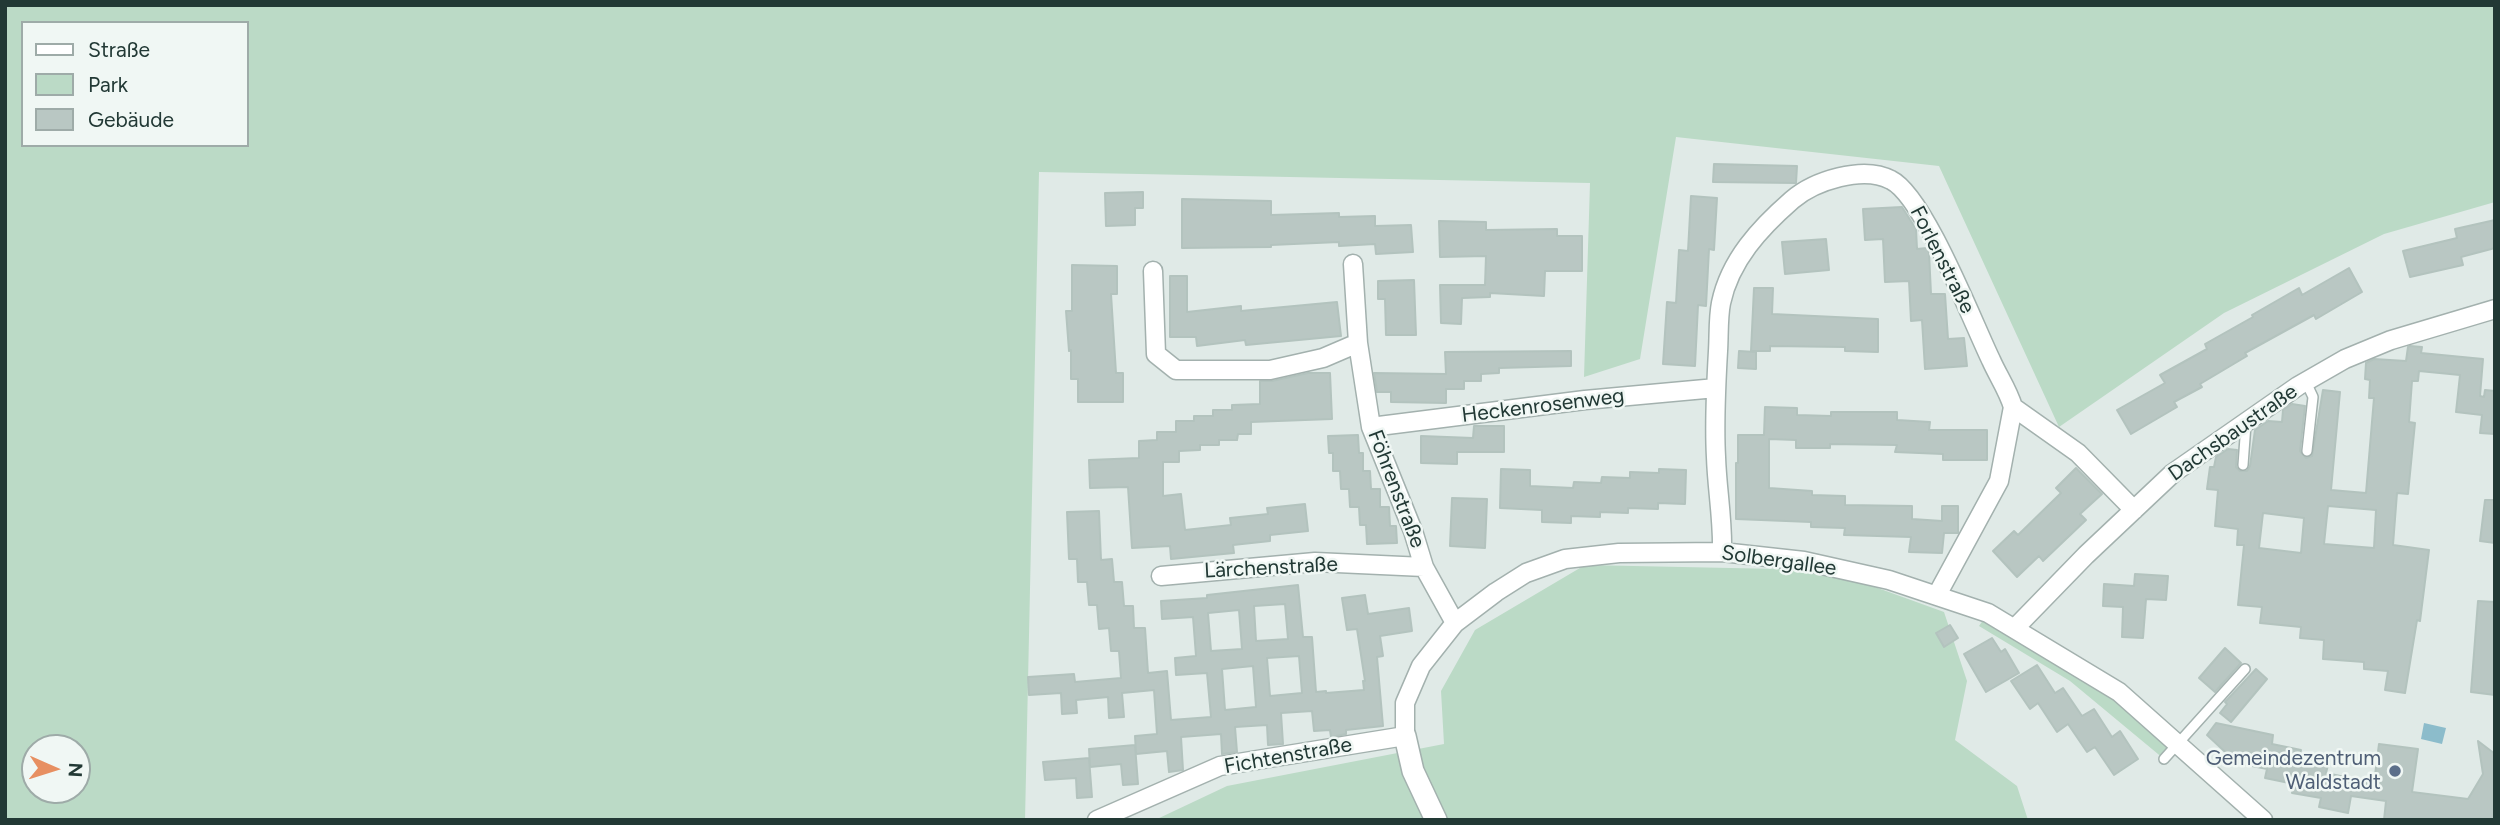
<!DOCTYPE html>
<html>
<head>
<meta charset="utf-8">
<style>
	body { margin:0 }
	#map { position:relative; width:2500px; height:825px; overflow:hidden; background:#e0eae7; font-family:Figtree,sans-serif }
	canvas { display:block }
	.frame { position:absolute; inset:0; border:7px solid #223935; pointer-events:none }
	.legend { position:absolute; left:21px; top:21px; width:228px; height:126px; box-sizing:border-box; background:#f0f7f4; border:2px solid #9eaba8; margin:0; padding:9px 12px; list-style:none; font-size:21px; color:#223935 }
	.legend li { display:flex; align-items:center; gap:14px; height:35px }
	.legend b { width:35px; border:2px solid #9eaba8 }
	.north { position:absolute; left:21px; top:734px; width:70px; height:70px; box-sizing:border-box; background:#f0f7f4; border:2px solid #9eaba8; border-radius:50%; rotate:93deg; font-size:19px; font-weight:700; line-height:28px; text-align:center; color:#223935 }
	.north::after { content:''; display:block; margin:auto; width:24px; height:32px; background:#e78f61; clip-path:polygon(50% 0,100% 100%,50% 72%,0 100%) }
</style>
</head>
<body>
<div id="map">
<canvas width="2500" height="825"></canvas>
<div class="frame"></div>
<ul class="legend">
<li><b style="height:9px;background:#fff"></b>Straße</li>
<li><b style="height:19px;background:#bbdac6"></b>Park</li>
<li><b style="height:19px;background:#b9c7c3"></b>Gebäude</li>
</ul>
<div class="north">N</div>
</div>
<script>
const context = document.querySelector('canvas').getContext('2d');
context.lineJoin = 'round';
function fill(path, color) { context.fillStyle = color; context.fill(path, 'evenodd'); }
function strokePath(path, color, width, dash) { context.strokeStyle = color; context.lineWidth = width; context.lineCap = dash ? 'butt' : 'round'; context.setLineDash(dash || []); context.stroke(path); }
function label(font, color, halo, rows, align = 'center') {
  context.font = font + ' Figtree,sans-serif'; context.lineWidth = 5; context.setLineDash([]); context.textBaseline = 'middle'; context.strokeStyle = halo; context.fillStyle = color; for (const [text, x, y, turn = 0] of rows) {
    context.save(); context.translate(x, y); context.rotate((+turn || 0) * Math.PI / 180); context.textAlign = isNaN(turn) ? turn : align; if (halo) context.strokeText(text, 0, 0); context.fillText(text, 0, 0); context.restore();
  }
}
fill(new Path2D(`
	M5,5h2490v197l-111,32 -160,79 -165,114 -120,-261 -263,-29 -36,222 -56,18 6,-194 -551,-11 -14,648h-1020zM23,23h224v122h-224zM77,748v42h-42v-42z
	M1585,565l243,5 116,42 23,69 -12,59 62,46 11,34h-873l72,-34 217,-42 -3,-53 34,-61z
	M1988,613l27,15 163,116 -14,15 -94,-78 -91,-55z`), '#bbdac6');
fill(new Path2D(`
	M2424,723l22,5 -4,16 -21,-5z`), '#8cbccb');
const building = new Path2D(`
	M1714,164l83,2 -1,17 -83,-1z
	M1143,192v16h-8v17l-29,1 -1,-33z
	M1691,196l26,2 -3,52 -5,-1 -3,57 -8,-1 -3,61 -32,-2 4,-62 9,1 3,-53 9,1z
	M1182,199l89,2v14l68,-2v4l36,-1v10l36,-1 2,27 -37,2 -1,-10 -36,2v-4l-68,3v2l-89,1z
	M1902,207l14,22 1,20 10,-1 2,4 2,42h14l3,45 16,-1 3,28 -42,3 -3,-49 -11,1 -2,-40 -24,1 -2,-43 -18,1 -2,-31z
	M2495,220v28l-34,9 2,8 -53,12 -7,-26 54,-13 -2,-9z
	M1439,221l47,1v8l71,-1v7h25v35h-37l-1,25 -54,-3v4l-28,1 -1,26 -20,-1 -1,-38h45l1,-29 -46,1z
	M1826,239l3,31 -44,4 -3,-32z
	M1072,265l45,1v28h-6l5,79h7v29h-45v-23h-7v-29l-2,1 -3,-40h6z
	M2349,268l13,24 -46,27 -2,-4 -69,38 2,3 -47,28 2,3 -28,15 3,5 -46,27 -14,-24 48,-27 -5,-8 47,-26 -2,-5 48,-27 -1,-2 47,-27 3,7z
	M1170,276h17v36l54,-6v5l96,-9 4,34 -95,9 -1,-5 -48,6 -1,-9h-26z
	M1414,280l2,55h-30l-1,-36h-7v-18z
	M1754,288h19l-1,26 106,5v33l-33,-1v-4l-75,-1v5h-19z
	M2410,346l12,1 -1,6 62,6 -3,37 4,1 1,-7 10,1v43l-15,-1 2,-18 -26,-3 4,-37 -41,-4 -1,10h-6l-3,41 6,1 -7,71 -11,-1 -4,52 36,5 -9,71 -3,-1 -12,73 -20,-3 3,-19 -24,-2v-7l-41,-3 1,-19 -24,-2 1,-11 -41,-4 2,-16 -24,-2 6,-60h-7l1,-16 -23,-3 3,-36 -11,-1 3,-22h4l2,-10 12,-8 9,1 -1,17 4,4h7l3,-5 5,-36 13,-9 14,1 1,-12 9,-6 13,2 -5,45 6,7 6,-2 11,-66 17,2 -9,98 35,3 8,-95h-5l1,-18 -5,-1 1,-16 8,-4 32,2 2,-14zM2328,506l48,4 -2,38 -50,-4zM2263,513l41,5 -3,35 -42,-5z
	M1571,351v15l-72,2v5l-18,1v7h-17v8h-18v14l-55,-1v-10h-14l-3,-19 72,1 -1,-22z
	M1739,351l17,1v17l-18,-1z
	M1308,373h22l2,46 -81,3v12h-13l-1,6h-18v5h-19v5l-21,1v11h-16v34l18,-2 4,36 46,-5 -1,-7 38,-4 -1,-6 38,-4 3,27 -38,4v6l-37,4 1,8 -63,6 -1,-13 -38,2 -4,-61 -38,1 -1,-28 50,-2v-17l18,-1v-8h19v-11h18v-5h19v-6h19v-5l28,-1v-23h12z
	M1765,407l32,1v7l34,1v-4h66v8l33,2 -1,8h58v30h-44v-6l-48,-2 2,-7 -67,-1v4h-34v-8l-27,-1v49l43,3v4l33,1v9l67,1v13l30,2v-15h16v27h-14l-2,20 -33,-1 2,-15 -67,-2 1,-7 -34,-1v-5l-75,-3v-56h2v-28h26z
	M1474,426h30v26h-47v12l-36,-1v-27l52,2z
	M1358,435l1,18h4v18h7l1,18h9v18h9l1,19h6l1,17 -30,1 -1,-19h-6l-1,-18h-9l-1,-18h-8l-1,-18h-7v-18h-4l-1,-17z
	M2076,468l26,26 -22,20 6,6 -43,41 -4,-5 -22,21 -24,-26 21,-20 4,4 43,-42 -5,-5z
	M1501,469l29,1v16l43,2 1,-6 27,1 1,-6 28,1v-6l29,1v-4l27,1 -1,34 -27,-1v6l-30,-1v5l-28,-1v5l-29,-1v7l-29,-1v-12l-42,-2z
	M1452,498l35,1 -2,49 -35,-2z
	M2485,500h10v43l-15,-2z
	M1099,511l2,49 11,-1 2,23h8l2,24h9l1,22h11l3,45 19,-2 4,49 40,-3 -4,-44 -31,2 -1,-17 21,-2 -3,-39 -31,2 -1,-18 46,-3v-3l91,-10 5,52h9l4,55 10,-1v2l38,-3 -1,-9h2l-8,-52 -10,1 -5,-32 23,-3 3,19 41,-6 3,23 -32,5 3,20 -6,1 6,69 -37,4v4l-15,3 -1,-7 -16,1 -2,-20 -31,2 2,31 -15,1 -1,-20 -32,2 2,25 -15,2 -1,-20 -40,3 2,33 -14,2 -2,-21 -31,3 -1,-18 22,-2 -3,-44 -32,3 2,24 -15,1 -1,-21 -32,3 1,13 -15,1 -1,-21 -32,2 -1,-18 46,-3 1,8 46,-4 -2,-27h-8l-2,-23 -10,1 -2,-24h-8l-2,-23h-9l-1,-23h-8l-2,-47zM1285,604l3,35 -32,2 -2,-35zM1239,610l3,39 -31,2 -3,-38zM1299,656l3,37 -32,3 -3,-38zM1253,666l3,41 -31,3 -3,-41z
	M2135,574l33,2 -2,24 -20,-1 -3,39 -21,-1 1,-30 -20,-1 1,-22 30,2z
	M2478,601l17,1v93l-24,-3z
	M1950,625l8,13 -14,9 -8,-14z
	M1992,638l9,14 4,-3 14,24 -33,19 -22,-38z
	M2225,648l16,15 -26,29 -16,-14z
	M2037,665l18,28 8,-5 19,28 12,-7 18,28 8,-6 18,28 -24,16 -19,-28 -8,5 -19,-28 -11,8 -19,-29 -8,6 -19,-28z
	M2256,669l11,10 -36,43 -11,-9 7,-9 -2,-2z
	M2216,723l57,12 -1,9 29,6 -2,9 29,6 -2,8 48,10 5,-39 39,5 -6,43 56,7 15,-25 -5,-33 17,13v66h-111l2,-19 -35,-5 -3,17 -29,-6 2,-9 -29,-5 2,-9 -29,-6 2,-9 -30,-6 -30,-28z
	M1135,745l3,39 -15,1 -2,-21 -31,3 -1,-18z
	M1089,758l3,39 -15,1 -1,-20 -31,2 -2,-18z`);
fill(building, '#b9c7c3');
strokePath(building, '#b3c3be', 2);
const service = new Path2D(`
	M2306,382l7,15 -6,54
	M2243,465l3,-41
	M2164,759l81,-90`);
const minor = new Path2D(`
	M1353,264l5,79 13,84 42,104 11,36 31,56
	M1153,271l3,83 20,16h94l53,-12 35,-15
	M2013,407l65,46 56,57
	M1371,427l214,-27 131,-12
	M1722,552c1,-32 -5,-63 -6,-95 -2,-35 0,-71 2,-106 1,-15 0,-33 3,-48 9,-43 39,-75 71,-103 22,-19 71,-35 99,-20 33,16 82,143 100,180 7,16 17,30 22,47l-14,74 -62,114
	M1161,576l154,-14 109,5
	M2015,628l71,-73 87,-82 125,-87 47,-27 46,-19 104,-31
	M1097,820l123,-54 185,-30v-33l16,-37 34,-43 41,-31 30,-19 39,-14 54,-6 103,-1 82,9 85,19 99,33 131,79 144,128`);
const tertiary = new Path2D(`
	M1405,736l8,35 23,49`);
strokePath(service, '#a3b1ae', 12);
strokePath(minor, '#a3b1ae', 21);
strokePath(tertiary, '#a3b1ae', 24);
strokePath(service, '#fff', 9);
strokePath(minor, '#fff', 18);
strokePath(tertiary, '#fff', 21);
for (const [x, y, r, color] of [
	[2395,771,7,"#5c6f8a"]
]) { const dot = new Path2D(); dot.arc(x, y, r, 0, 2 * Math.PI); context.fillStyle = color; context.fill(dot); strokePath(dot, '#f0f7f4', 2.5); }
label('21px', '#223935', '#f0f7f4', [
	["Forlenstraße",1942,260,63],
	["Heckenrosenweg",1543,406,-7],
	["Dachsbaustraße",2233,433,-35],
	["Föhrenstraße",1396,489,69],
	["Solbergallee",1779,561,8],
	["Lärchenstraße",1271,568,-3],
	["Fichtenstraße",1288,756,-10]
]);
label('21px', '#4e5e75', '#f0f7f4', [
	["Gemeindezentrum",2381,759],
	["Waldstadt",2381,783]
], 'right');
</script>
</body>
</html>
